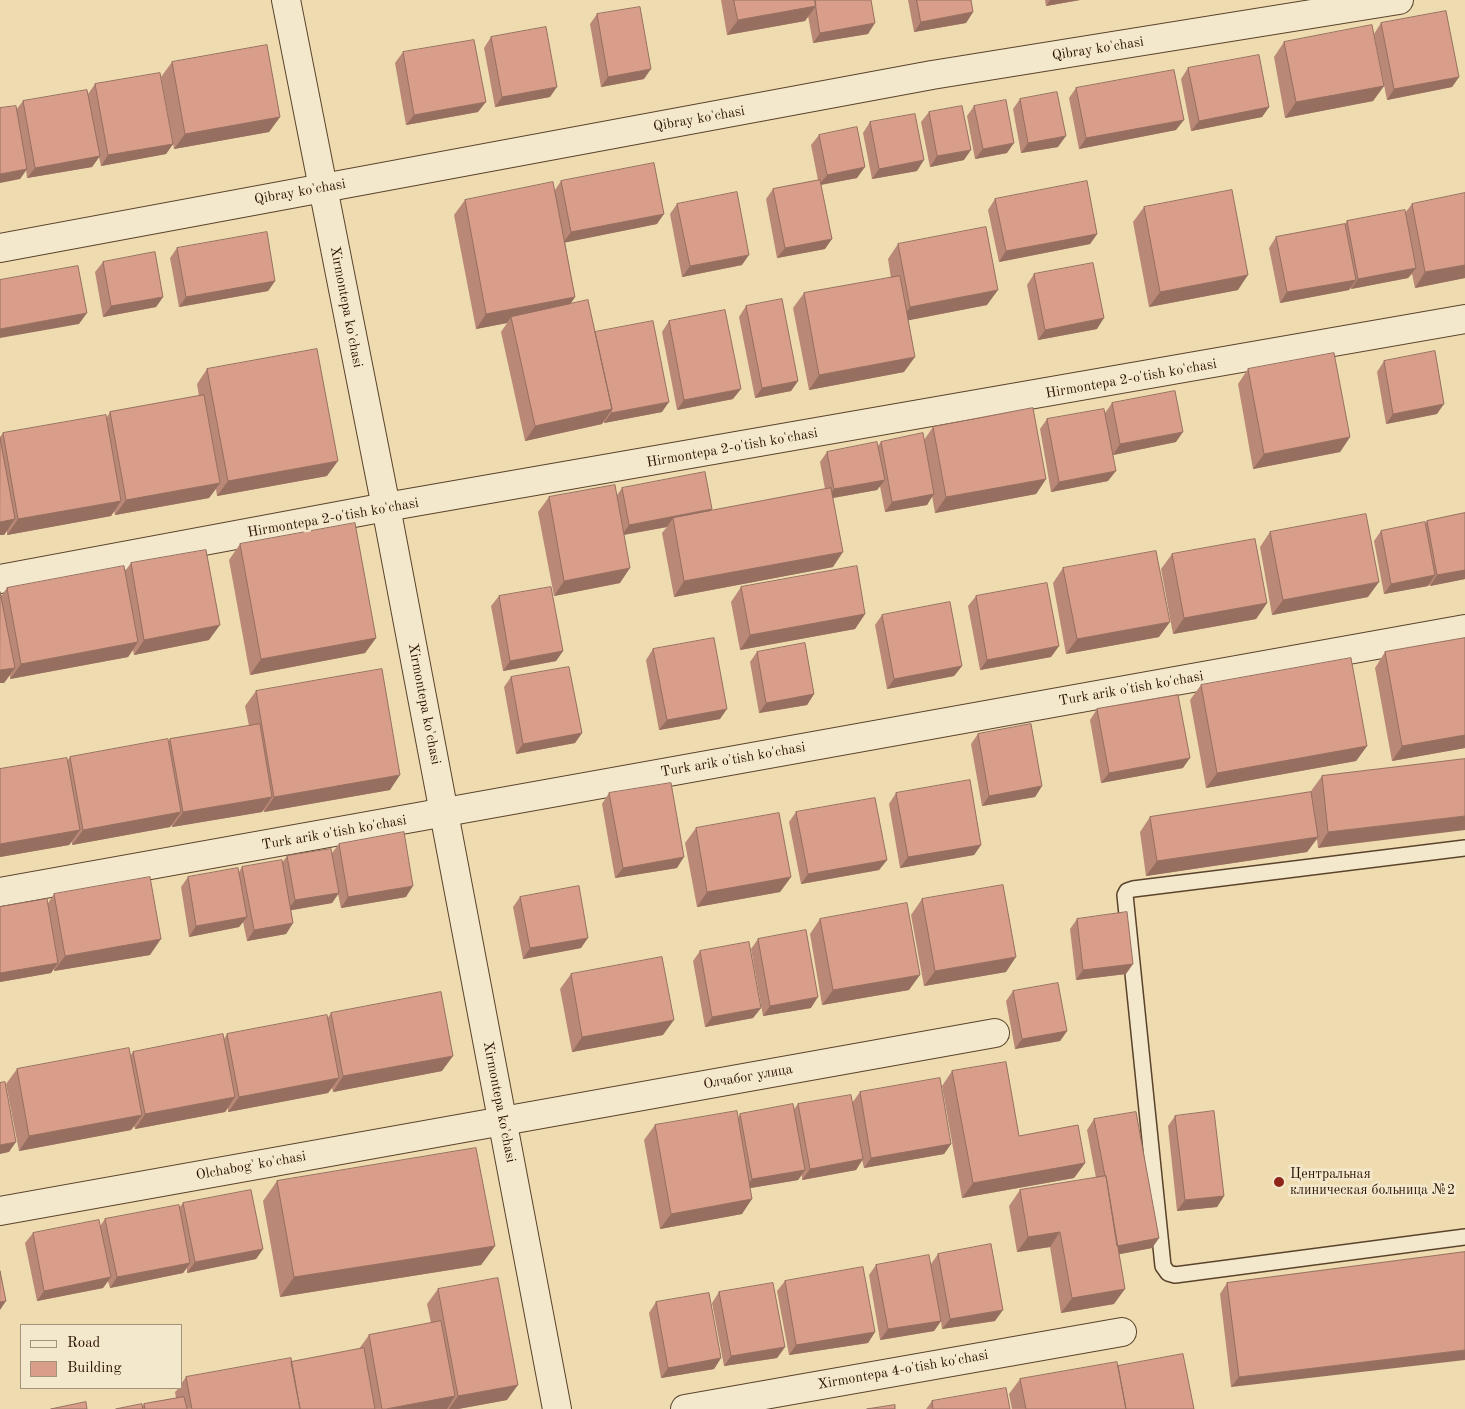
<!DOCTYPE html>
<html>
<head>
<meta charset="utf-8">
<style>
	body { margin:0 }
	#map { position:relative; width:1465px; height:1409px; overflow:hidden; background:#eedbb0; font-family:"Old Standard TT",serif }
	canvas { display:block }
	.legend { position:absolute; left:20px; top:1324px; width:162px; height:65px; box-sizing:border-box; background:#f4e8cc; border:1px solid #a2927a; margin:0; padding:6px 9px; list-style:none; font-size:15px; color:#281000 }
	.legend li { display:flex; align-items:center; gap:10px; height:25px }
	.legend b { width:25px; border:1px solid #a2927a }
</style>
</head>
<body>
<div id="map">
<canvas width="1465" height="1409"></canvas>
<ul class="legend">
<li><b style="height:6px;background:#f4e8cc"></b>Road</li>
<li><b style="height:14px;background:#d89e89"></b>Building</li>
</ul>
</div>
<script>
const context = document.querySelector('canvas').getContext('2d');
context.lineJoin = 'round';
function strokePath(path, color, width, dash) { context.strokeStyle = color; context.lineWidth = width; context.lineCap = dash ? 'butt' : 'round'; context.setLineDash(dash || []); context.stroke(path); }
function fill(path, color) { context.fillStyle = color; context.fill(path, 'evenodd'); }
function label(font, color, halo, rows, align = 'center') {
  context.font = font + ' "Old Standard TT",serif'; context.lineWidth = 5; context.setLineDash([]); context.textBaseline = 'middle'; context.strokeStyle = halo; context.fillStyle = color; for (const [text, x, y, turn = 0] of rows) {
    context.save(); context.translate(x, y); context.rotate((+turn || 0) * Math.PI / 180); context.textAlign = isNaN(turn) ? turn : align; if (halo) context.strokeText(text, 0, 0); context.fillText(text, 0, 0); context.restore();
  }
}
const service = new Path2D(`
	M1465,848l-332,41 -6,2 -2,4 38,371 5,7 7,2 290,-38`);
const minor = new Path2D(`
	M0,248l932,-173 467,-75
	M0,579l386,-72 1079,-188
	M0,892l1465,-263
	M0,1211l995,-178
	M685,1409l437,-77`);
const tertiary = new Path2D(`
	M286,0l100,507 171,902`);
strokePath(service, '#5a432c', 18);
strokePath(minor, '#5a432c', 30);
strokePath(tertiary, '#5a432c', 30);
strokePath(service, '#f4e8cc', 15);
strokePath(minor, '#f4e8cc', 28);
strokePath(tertiary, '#f4e8cc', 28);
fill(new Path2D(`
	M721,0h150l-3,34 -55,9 -5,-27 -3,5 -78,14z
	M908,0h63l2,12 -7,11 -52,9z
	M1045,0h35l-34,6z
	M597,14l47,65 -43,8 -11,-63z
	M1381,23l78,54 -7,10 -65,13 -13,-66z
	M491,37l59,60 -55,10 -11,-59z
	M1284,42l100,44 -11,15 -88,17 -11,-61z
	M403,52l75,60 -72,13 -11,-62z
	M172,62l108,55 -11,15 -95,17 -13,-72z
	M1188,68l81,39 -7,10 -71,14 -10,-52z
	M95,84l78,60 -7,10 -65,12 -2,-9 -7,10 -65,11 -1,-8 -6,9 -4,-69 7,-9 65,-7z
	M1076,88l100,42 -97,19 -10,-51z
	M1020,99l38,48 -37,6 -8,-44z
	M974,106l33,47 -32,6 -8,-43z
	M929,112l35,48 -34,7 -9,-45z
	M870,122l47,49 -45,8 -9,-46z
	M819,135l38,43 -36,7 4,64 -48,9 -11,-59 7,-10 45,-9 -7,-35z
	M561,181l96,43 -92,18 10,55 -5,7 25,28 67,80 -58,11v-2l-2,3 -77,17 -24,-109 6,-9 -31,6 -22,-114 11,-15 90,-10z
	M995,199l102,35 -7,10 -91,18 -11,-52z
	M677,204l65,61 -60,12 -12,-63z
	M1412,204l53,74 -50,10 -3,-14 -4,4 -57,11 -1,-2 -1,3 -69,13 -11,-55 7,-11 69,-13 2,-3 58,-8z
	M1144,207l94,83 -89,17 -16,-85z
	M898,244l89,61 -79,15 -4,52 -95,18 -16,-82 11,-15 87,-15 -3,-19z
	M177,248l98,33 -7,10 -89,16 -9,-49z
	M103,262l60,35 -7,10 -53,10 -8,-45z
	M1034,274l63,55 -59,11 -11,-55z
	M746,306l52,75 -7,10 -36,7 -16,-81z
	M669,321l64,78 -56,11 -15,-78z
	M1384,361l53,53 -51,10 -9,-52z
	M207,369l120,107 -110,20 -1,-7 -7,9 -94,17 -1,-4 -3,5 -104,19v-4l-3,4h-4v-98l3,-4 104,-16 3,-5 89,-16 -2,-12z
	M1248,369l102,68 -10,15 -87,17 -15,-85z
	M1112,403l64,39 -63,13 -5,26 -57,11 -11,-63 7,-10 58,-6z
	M933,427l113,52 -10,15 -101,19 -3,-17 -5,9 -42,7 -5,-26 -3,4 -44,8v69l-159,30 -12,-64 5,-6 -43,8 -4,48 -66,13 -16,-84 11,-15 68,-2 5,-7 89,23 114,-22 -5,-27 7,-10 51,-6 3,-4 43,-2z
	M1465,513v66l-35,7 -1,-2 -1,2 -44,8 -10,-53 7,-10 44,-8 2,-2z
	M1270,532l98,65 -96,18 -12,-68z
	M240,544l136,94 -11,15 -115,22 -21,-115z
	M1172,554l95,49 -11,16 -83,15 -12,-65z
	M131,563l78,77 -75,15 -1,-5 -5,7 -118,22v-4l-6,8h-4v-91l1,4 6,-8 118,-17z
	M1063,568l96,69 -93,17 -13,-71z
	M741,587l124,27 -10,15 -115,21 -9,-48z
	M499,596l64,55 -7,10 -53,10 -12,-65z
	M976,596l83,50 -8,11 -71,13 -12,-64z
	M882,615l80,51 -8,10 -67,13 -12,-64z
	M1465,638v110l-73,13 -17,-93 10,-16z
	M653,649l67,70 -61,11 -13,-70z
	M757,652l57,42 -7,11 -48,8 -9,-51z
	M511,677l71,56 -7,10 -59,11 -12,-67z
	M1201,685l166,61 -11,15 -150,27 -16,-88z
	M256,691l134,99 -126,22 -1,-3 -1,3 -90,15v-2l-2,2 -98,18v-3l-3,3 -69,12v-88l68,-9 2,-3 98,-15 2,-3 79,-13 -4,-20z
	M1097,709l86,59 -82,15 -11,-63z
	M978,734l64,52 -7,11 -53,9 -11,-62z
	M1465,759l-147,89 -1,-9 -10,13 -161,24 -6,-44 10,-15 161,-25v-1l11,-15z
	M609,793l68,75 -62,10 -13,-74z
	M896,793l85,52 -7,10 -74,13 -11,-64z
	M796,812l91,48 -8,10 -78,14 -12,-62z
	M696,828l95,49 -11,15 -83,15 -12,-64z
	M339,844l67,53 -65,11 -3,-14 -6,9 -41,7 2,13 -7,11 -39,7 -4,-19 -4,5 -50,10 -8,-50 7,-10 51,-5 3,-5 40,-4 5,-7 45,-3z
	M54,894l96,61 -96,16v-3l-3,5 -51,9v-75l48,-4z
	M520,897l61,51 -58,11 -10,-52z
	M922,899l84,73 -82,14 -13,-71z
	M820,919l89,71 -87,15 -12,-71z
	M1077,919l49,55 -50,6 -6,-51z
	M758,939l53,69 -48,8 -12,-67z
	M700,951l61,57 -8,10 -48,9 -12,-66z
	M571,974l92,61 -91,17 -12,-63z
	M1013,991l54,40 -7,10 -45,8 -9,-48z
	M331,1013l111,58 -109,21 -1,-4 -4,5 -100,19v-4l-3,4 -90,17 -1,-3 -3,4 -112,21 -13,-67 11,-15 113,-13 3,-4 91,-13 3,-5 100,-15z
	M952,1071l67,65 66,27 -11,15 -112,20 -20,-112z
	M860,1092l91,52 -7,10 -80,14 -2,-8 -6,10 -54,10v-5l-4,5 -48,8 -8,26 -82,15 -16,-89 11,-15 83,-7 2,-4 54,-5 4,-5 54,-1z
	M1175,1116l49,80 -7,11 -40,4 -9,-85z
	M1094,1119l65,119 -7,10 -33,6 -5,50 -53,9 -11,-66 -33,5 -8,-46 11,-16 76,-12 -9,-48z
	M277,1181l218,65 -14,19 -201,32 -17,-96z
	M183,1203l80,46 -7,10 -69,14v-5l-4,5 -73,15 -2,-7 -5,7 -66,13 -12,-58 8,-10 67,-7 5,-7 74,-11z
	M1465,1252l-234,135 -11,-93 7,-11z
	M938,1254l57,67 -53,8 -1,-8 -7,10 -54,9 -11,-65 7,-10 55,-1z
	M785,1281l90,51 -7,11 -79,12 -12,-64z
	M438,1289l69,111 -49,9h-342l27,-3 1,-2 32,-6 -1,-6 4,-4h2v-4l5,-7 105,-15 68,-13 10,-14 62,-12 -4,-19z
	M719,1292l66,55 -8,11 -53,8 -12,-63z
	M656,1302l65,56 -7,11 -53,9 -12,-65z
	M1118,1366l76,43h-182l-3,-15 11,-15z
	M932,1401l78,8h-84z`), '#ba8876');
fill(new Path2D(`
	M1050,0h30l-34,6z
	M816,6l-11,15 -78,14 11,-15z
	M973,12l-7,11 -52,9 7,-10z
	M875,23l-7,11 -55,9 7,-10z
	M651,69l-7,10 -43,8 7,-10z
	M1459,77l-7,10 -65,13 7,-11z
	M1384,86l-11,15 -88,17 11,-16z
	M557,87l-7,10 -55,10 7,-10z
	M486,102l-8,10 -72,13 8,-10z
	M1269,107l-7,10 -71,14 8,-10z
	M280,117l-11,15 -95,17 11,-15z
	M1184,120l-8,10 -97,19 7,-11z
	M1066,136l-8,11 -37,6 7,-10z
	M1014,143l-7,10 -32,6 8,-10z
	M173,144l-7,10 -65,12 7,-11z
	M971,150l-7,10 -34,7 7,-11z
	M100,156l-8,11 -65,11 8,-10z
	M924,160l-7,11 -45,8 7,-10z
	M865,167l-8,11 -38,7 8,-10z
	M27,169l-7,10 -20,4v-9z
	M664,214l-7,10 -94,19 8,-11z
	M1097,234l-7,10 -91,18 7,-11z
	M832,239l-7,10 -48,9 8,-10z
	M749,255l-7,10 -60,12 8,-11z
	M1465,265v13l-50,10 10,-16z
	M1416,268l-8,10 -57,11 7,-10z
	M1248,275l-10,15 -89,17 11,-15z
	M1356,280l-7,10 -69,13 7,-11z
	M275,281l-7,10 -89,16 7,-10z
	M998,290l-11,15 -87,17 10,-15z
	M163,297l-7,10 -53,10 8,-11z
	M575,297l-10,15 -54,5 -4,6 -31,6 10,-15z
	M87,313l-8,11 -79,14v-9z
	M1104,318l-7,11 -59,11 7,-10z
	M915,357l-11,15 -95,18 10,-15z
	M798,381l-7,10 -36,7 7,-10z
	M741,389l-8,10 -56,11 7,-10z
	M669,402l-7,10 -58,11 7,-10z
	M1444,404l-7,10 -51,10 7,-10z
	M612,409l-10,15 -77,17 10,-15z
	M1183,432l-7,10 -63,13 7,-11z
	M1350,437l-10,15 -87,17 11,-15z
	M338,461l-11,15 -110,20 11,-15z
	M1116,471l-8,10 -57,11 8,-10z
	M1046,479l-10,15 -101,19 11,-16z
	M885,480l-8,10 -50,9 7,-10z
	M220,483l-11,15 -94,17 11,-15z
	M934,494l-7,11 -42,7 7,-10z
	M121,501l-10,15 -104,19 11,-16z
	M712,509l-7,11 -32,-2 -6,9 -45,8 7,-10z
	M15,519l-11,16h-4v-13z
	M843,552l-10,15 -159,30 10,-16z
	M630,568l-10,15 -66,13 10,-15z
	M1465,570v9l-35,7 7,-11z
	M1435,575l-7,11 -44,8 7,-10z
	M1379,582l-11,15 -96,18 11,-15z
	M1267,603l-11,16 -83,15 11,-16z
	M865,614l-10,15 -115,21 10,-15z
	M1170,622l-11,15 -93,17 11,-15z
	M220,625l-11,15 -75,15 10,-15z
	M376,638l-11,15 -115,22 11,-16z
	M138,642l-10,15 -118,22 11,-15z
	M1059,646l-8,11 -71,13 7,-10z
	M563,651l-7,10 -53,10 7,-10z
	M962,666l-8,10 -67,13 7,-10z
	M15,668l-11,15h-4v-13z
	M814,694l-7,11 -48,8 7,-10z
	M727,709l-7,10 -61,11 8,-10z
	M582,733l-7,10 -59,11 7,-10z
	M1465,735v13l-73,13 10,-15z
	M1367,746l-11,15 -150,27 11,-15z
	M1190,758l-7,10 -82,15 8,-10z
	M400,775l-10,15 -126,22 10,-15z
	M1042,786l-7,11 -53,9 7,-10z
	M272,797l-10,15 -90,15 11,-15z
	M181,812l-11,15 -98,18 11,-15z
	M1465,816v14l-147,18 10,-16z
	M80,830l-11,15 -69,12v-13z
	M1318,837l-11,15 -161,24 11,-15z
	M981,845l-7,10 -74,13 8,-11z
	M684,857l-7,11 -62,10 8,-10z
	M887,860l-8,10 -78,14 7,-10z
	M791,877l-11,15 -83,15 10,-15z
	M413,886l-7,11 -65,11 7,-11z
	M339,893l-7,10 -45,8 8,-11z
	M247,917l-8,10 -50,10 7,-11z
	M293,923l-7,11 -39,7 7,-11z
	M588,938l-7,10 -58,11 7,-11z
	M161,939l-11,16 -96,16 11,-15z
	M1016,957l-10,15 -82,14 11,-15z
	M58,963l-7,10 -51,9v-9z
	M1133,964l-7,10 -50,6 7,-10z
	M920,975l-11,15 -87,15 11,-15z
	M818,997l-7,11 -48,8 7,-10z
	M761,1008l-8,10 -48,9 7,-10z
	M674,1020l-11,15 -91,17 10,-15z
	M1067,1031l-7,10 -45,8 7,-10z
	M453,1056l-11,15 -109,21 10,-16z
	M339,1078l-11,15 -100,19 11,-15z
	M235,1097l-10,15 -90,17 10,-15z
	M142,1115l-11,15 -112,21 10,-15z
	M16,1142l-7,10 -9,2v-9z
	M951,1144l-7,10 -80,14 7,-10z
	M863,1159l-7,11 -54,10 8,-11z
	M1085,1163l-11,15 -112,20 11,-15z
	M805,1170l-7,10 -53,9 7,-10z
	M1224,1196l-7,11 -40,4 8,-11z
	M752,1199l-10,15 -82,15 11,-15z
	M1060,1232l-10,15 -33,5 11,-15z
	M1159,1238l-7,10 -42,8 7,-10z
	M495,1246l-14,19 -201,32 14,-20z
	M263,1249l-7,10 -69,14 8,-11z
	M190,1263l-7,10 -73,15 7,-11z
	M111,1277l-8,11 -66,13 7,-10z
	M1125,1289l-11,15 -53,9 11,-15z
	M6,1301l-6,9v-8z
	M1003,1310l-8,11 -53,8 8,-10z
	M941,1321l-7,10 -54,9 8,-11z
	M875,1332l-7,11 -79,12 7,-10z
	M785,1347l-8,11 -53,8 7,-10z
	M1465,1350v10l-234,27 8,-10z
	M721,1358l-7,11 -53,9 7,-10z
	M518,1385l-11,15 -49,9h-9l9,-13z
	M455,1396l-8,13h-61z`), '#976f60');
const building = new Path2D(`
	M734,0h81l1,6 -78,14z
	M815,0h56l4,23 -55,10z
	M917,0h54l2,12 -52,10z
	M640,7l11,62 -43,8 -11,-63z
	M1446,11l13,66 -65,12 -13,-66z
	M1372,25l12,61 -88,16 -12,-60z
	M546,27l11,60 -55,10 -11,-60z
	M474,40l12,62 -72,13 -11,-63z
	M267,45l13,72 -95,17 -13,-72z
	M1259,55l10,52 -70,14 -11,-53z
	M1174,70l10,50 -98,18 -10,-50z
	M160,73l13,71 -65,11 -13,-71z
	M87,90l13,66 -65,12 -12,-67z
	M1057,92l9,44 -38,7 -8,-44z
	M1006,100l8,43 -31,6 -9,-43z
	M16,106l11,63 -27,5v-66z
	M962,106l9,44 -34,6 -8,-44z
	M915,114l9,46 -45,9 -9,-47z
	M857,127l8,40 -38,8 -8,-40z
	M654,163l10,51 -93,18 -10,-51z
	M820,180l12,59 -47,9 -12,-59z
	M1087,181l10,53 -91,17 -11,-52z
	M553,182l22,115 -89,17 -21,-114z
	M1232,190l16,85 -88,17 -16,-85z
	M737,192l12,63 -59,11 -13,-62z
	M1465,193v72l-40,7 -13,-68z
	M1405,210l11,58 -58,11 -11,-58z
	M1345,224l11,56 -69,12 -11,-55z
	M986,227l12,63 -88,17 -12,-63z
	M267,232l8,49 -89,16 -9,-49z
	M155,252l8,45 -52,9 -8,-44z
	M1093,263l11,55 -59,12 -11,-56z
	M78,266l9,47 -87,16v-49z
	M900,276l15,81 -96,18 -15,-82z
	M782,299l16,82 -36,7 -16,-82z
	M588,300l24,109 -77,17 -24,-109z
	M725,310l16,79 -57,11 -15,-79z
	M653,321l16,81 -58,11v-2l1,-2 -17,-77z
	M317,349l21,112 -110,20 -21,-112z
	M1435,351l9,53 -51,10 -9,-53z
	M1334,353l16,84 -86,17 -16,-85z
	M1175,391l8,41 -63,12 -8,-41z
	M204,395l16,88 -94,17 -16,-88z
	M1033,408l13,71 -100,18 -13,-70z
	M1104,409l12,62 -57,11 -12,-63z
	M106,415l15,86 -103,18 -15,-86z
	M923,433l11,61 -42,8 -11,-60z
	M0,438l15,81 -15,3z
	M877,442l8,38 -51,9 -7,-37z
	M705,472l7,37 -83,16 -7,-37z
	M615,485l15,83 -66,13 -15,-84z
	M831,488l12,64 -159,29 -11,-63z
	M1465,513v57l-28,5 -10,-54z
	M1366,514l13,68 -96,18 -13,-68z
	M1425,522l10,53 -44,9 -10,-53z
	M355,523l21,115 -115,21 -21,-115z
	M1255,539l12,64 -83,15 -12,-64z
	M206,550l14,75 -76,15 -13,-77z
	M1156,551l14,71 -93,17 -14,-71z
	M124,566l14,76 -117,22 -14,-76z
	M857,566l8,48 -115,21 -9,-48z
	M1047,583l12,63 -72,14 -11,-64z
	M551,587l12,64 -53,10 -11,-65z
	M0,592l15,76 -15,2z
	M950,602l12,64 -68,13 -12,-64z
	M714,638l13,71 -60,11 -14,-71z
	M1465,638v97l-63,11 -17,-94z
	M805,643l9,51 -48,9 -9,-51z
	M1351,658l16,88 -150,27 -16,-88z
	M569,667l13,66 -59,11 -12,-67z
	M382,669l18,106 -126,22 -18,-106z
	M1178,695l12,63 -81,15 -12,-64z
	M260,724l12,73 -89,15 -13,-73z
	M1031,724l11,62 -53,10 -11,-62z
	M168,739l13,73 -98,18 -13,-73z
	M67,758l13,72 -80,14v-75z
	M1465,759v57l-137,16 -6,-56z
	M970,780l11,65 -73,12 -12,-64z
	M671,783l13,74 -61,11 -14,-75z
	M1311,792l7,45 -161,24 -7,-44z
	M875,798l12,62 -79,14 -12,-62z
	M779,813l12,64 -84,15 -11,-64z
	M404,832l9,54 -65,11 -9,-53z
	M331,849l8,44 -44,7 -8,-44z
	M282,860l11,63 -39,7 -12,-63z
	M238,868l9,49 -51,9 -8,-49z
	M150,877l11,62 -96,17 -11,-62z
	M1003,885l13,72 -81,14 -13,-72z
	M579,886l9,52 -58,10 -10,-51z
	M47,899l11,64 -58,10v-66z
	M907,903l13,72 -87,15 -13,-71z
	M1127,912l6,52 -50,6 -6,-51z
	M806,930l12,67 -48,9 -12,-67z
	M749,942l12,66 -49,9 -12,-66z
	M662,957l12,63 -92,17 -11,-63z
	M1058,983l9,48 -45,8 -9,-48z
	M441,992l12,64 -110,20 -12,-63z
	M327,1015l12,63 -100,19 -12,-63z
	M223,1034l12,63 -90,17 -12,-62z
	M129,1048l13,67 -113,21 -12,-67z
	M1006,1062l13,74 59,-11 7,38 -112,20 -21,-112z
	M940,1078l11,66 -80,14 -11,-66z
	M5,1082l11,60 -16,3v-62z
	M851,1095l12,64 -53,10 -12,-65z
	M793,1104l12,66 -53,9 -12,-65z
	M737,1111l15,88 -81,15 -16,-89z
	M1214,1111l10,85 -39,4 -10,-84z
	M1136,1112l23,126 -42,8 -11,-70h-1l-11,-57z
	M476,1148l19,98 -201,31 -17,-96z
	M1106,1176l19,113 -53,9 -12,-66 -32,5 -8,-47z
	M251,1190l12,59 -68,13 -12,-59z
	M179,1205l11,58 -73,14 -12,-58z
	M99,1220l12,57 -67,14 -11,-58z
	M991,1244l12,66 -53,9 -12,-65z
	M1465,1252v98l-226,27 -12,-94z
	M929,1255l12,66 -53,8 -12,-64z
	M863,1267l12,65 -79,13 -11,-64z
	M0,1271l6,30 -6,1z
	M498,1278l20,107 -60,11 -20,-107z
	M773,1283l12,64 -54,9 -12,-64z
	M709,1293l12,65 -53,10 -12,-66z
	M441,1321l14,75 -69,13h-4l-13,-74z
	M364,1348l11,61h-75l-9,-47z
	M1183,1354l11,55h-68l-8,-43z
	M291,1358l9,51h-108l-6,-32z
	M1117,1362l9,47h-100l-6,-30z
	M1006,1388l4,21h-77l-1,-8z
	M184,1397l3,12h-42l-1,-5z
	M86,1402l1,7h-36z
	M142,1404l1,5h-27z
	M895,1405v4h-28z`);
fill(building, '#d89e89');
strokePath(building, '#976f60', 1);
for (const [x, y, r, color] of [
	[1279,1182,6,"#8f2418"]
]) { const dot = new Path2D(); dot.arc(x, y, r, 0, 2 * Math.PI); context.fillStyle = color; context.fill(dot); strokePath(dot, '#f4e8cc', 2); }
label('14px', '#281000', '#f4e8cc', [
	["Qibray ko'chasi",1098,49,-9],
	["Qibray ko'chasi",699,119,-10],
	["Qibray ko'chasi",300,192,-10],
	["Xirmontepa ko'chasi",346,307,79],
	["Hirmontepa 2-o'tish ko'chasi",1131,379,-10],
	["Hirmontepa 2-o'tish ko'chasi",732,448,-10],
	["Hirmontepa 2-o'tish ko'chasi",333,518,-10],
	["Turk arik o'tish ko'chasi",1131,689,-10],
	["Xirmontepa ko'chasi",424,704,79],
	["Turk arik o'tish ko'chasi",733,760,-10],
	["Turk arik o'tish ko'chasi",334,833,-10],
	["Олчабог улица",748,1077,-10],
	["Xirmontepa ko'chasi",499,1102,79],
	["Olchabog' ko'chasi",251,1166,-10],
	["Xirmontepa 4-o'tish ko'chasi",903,1370,-10]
]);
label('14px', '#281000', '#f4e8cc', [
	["Центральная",1290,1174],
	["клиническая больница №2",1290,1190]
], 'left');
</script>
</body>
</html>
